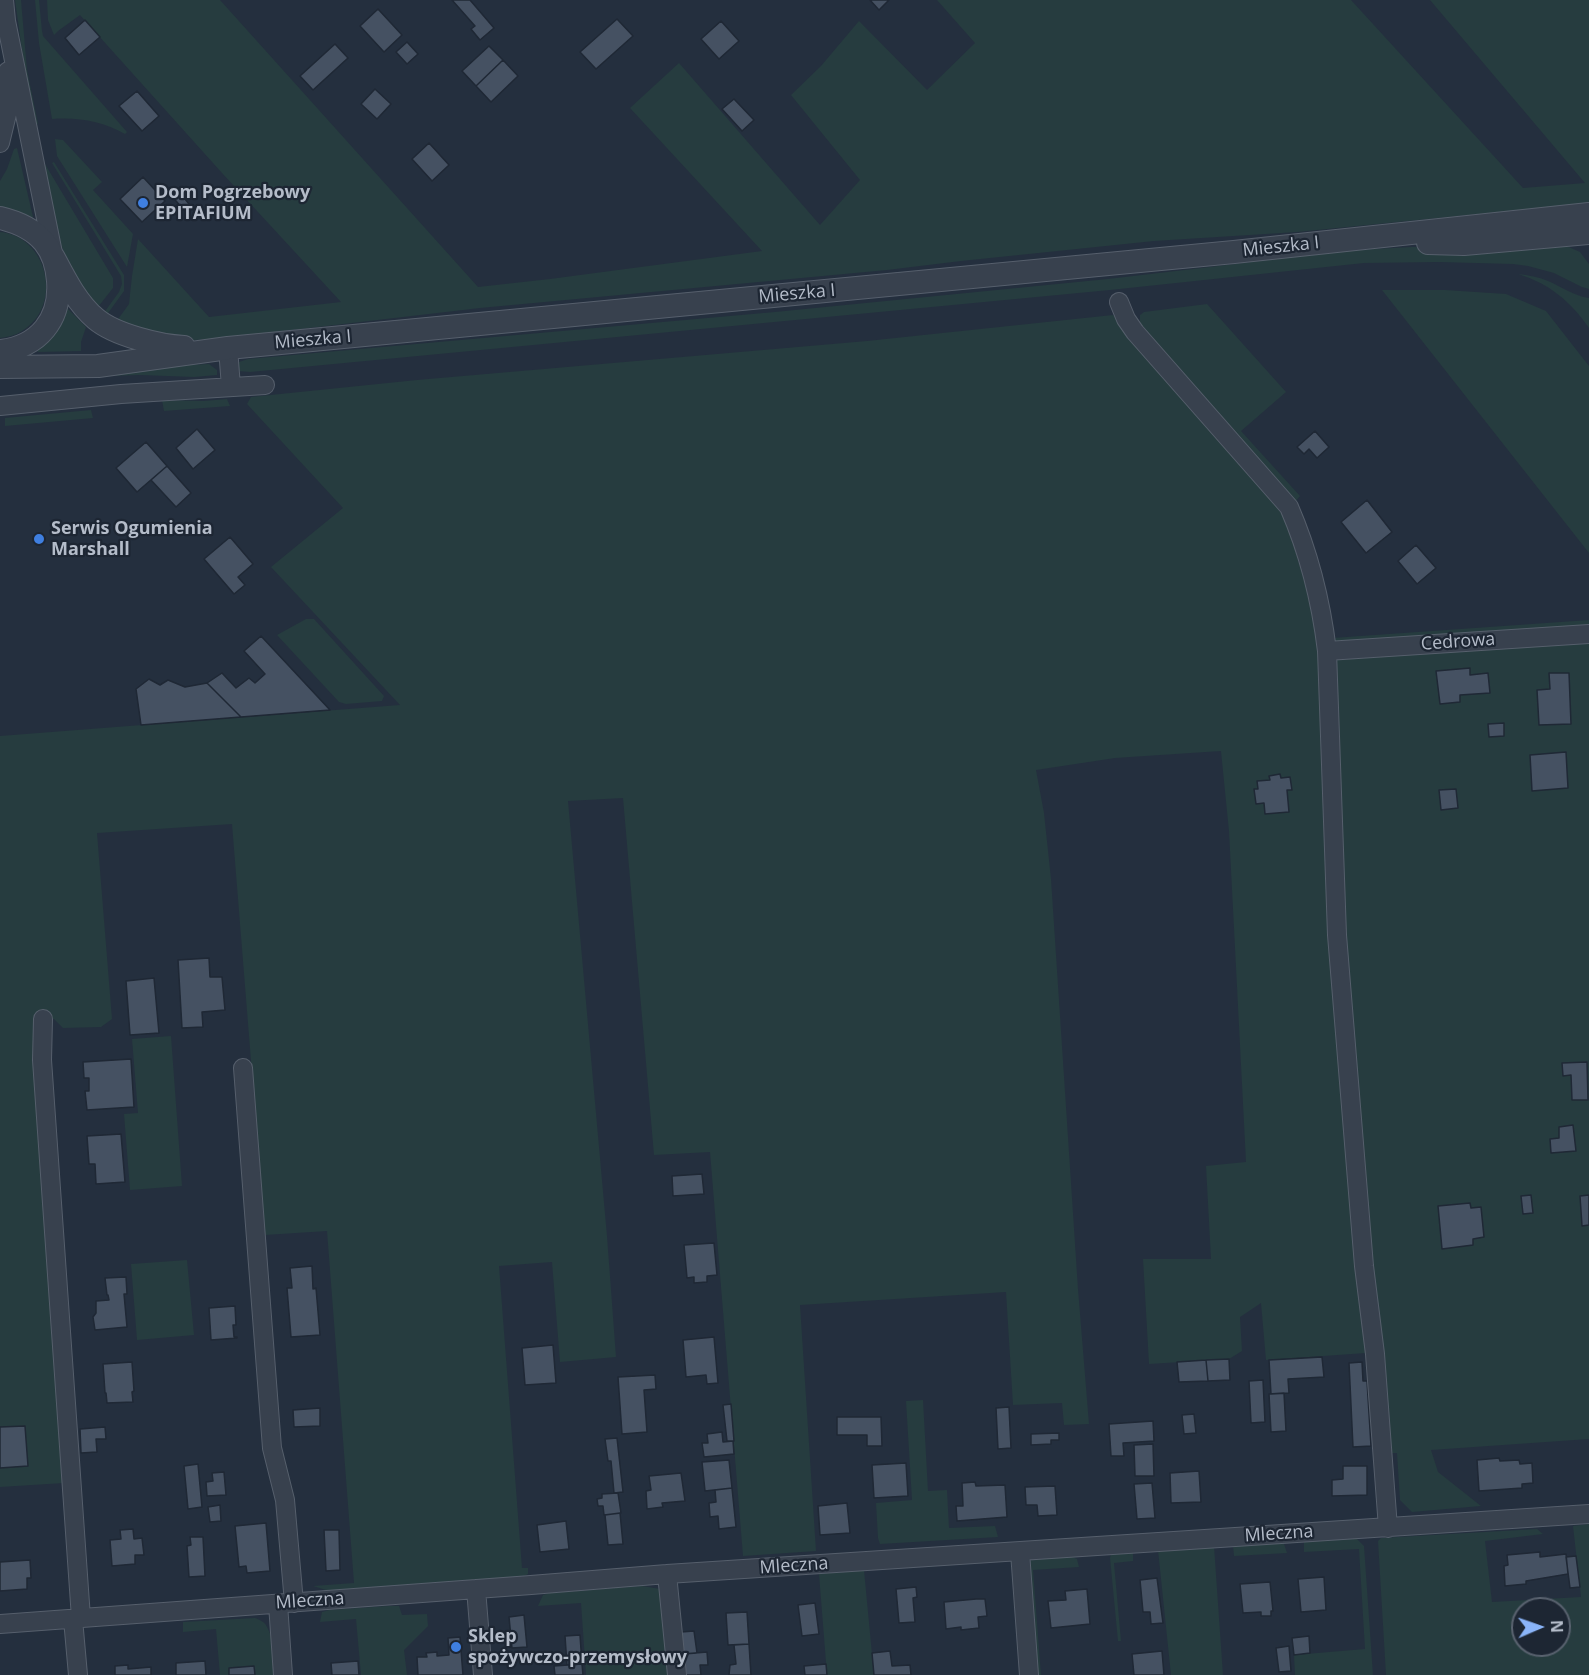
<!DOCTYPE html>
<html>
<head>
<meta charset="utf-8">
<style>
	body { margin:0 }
	#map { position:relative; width:1589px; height:1675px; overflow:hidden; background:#242f3e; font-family:"Open Sans",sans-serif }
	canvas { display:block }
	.north { position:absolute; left:1511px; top:1597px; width:60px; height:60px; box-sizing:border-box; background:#1d2633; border:2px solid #59626f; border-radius:50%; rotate:88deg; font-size:16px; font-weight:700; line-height:24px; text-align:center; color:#b4bcc9 }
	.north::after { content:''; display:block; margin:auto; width:21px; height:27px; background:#8ab4f8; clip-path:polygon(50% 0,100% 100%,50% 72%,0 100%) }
</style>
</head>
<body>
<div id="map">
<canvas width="1589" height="1675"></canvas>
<div class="north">N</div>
</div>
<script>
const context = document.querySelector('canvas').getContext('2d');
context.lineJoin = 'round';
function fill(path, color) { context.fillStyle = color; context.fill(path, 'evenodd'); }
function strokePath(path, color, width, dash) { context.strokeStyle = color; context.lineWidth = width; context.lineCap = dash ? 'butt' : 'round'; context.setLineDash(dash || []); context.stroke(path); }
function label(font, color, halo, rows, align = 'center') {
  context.font = font + ' "Open Sans",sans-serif'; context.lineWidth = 4.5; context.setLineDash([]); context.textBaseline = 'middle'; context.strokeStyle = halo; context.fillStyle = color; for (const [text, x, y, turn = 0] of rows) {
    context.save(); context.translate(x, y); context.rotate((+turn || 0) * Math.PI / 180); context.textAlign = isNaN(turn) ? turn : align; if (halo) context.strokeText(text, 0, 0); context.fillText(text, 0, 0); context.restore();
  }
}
fill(new Path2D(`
	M15,0h6l6,70 11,54h-3l-7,-31z
	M35,0h4l3,31 1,5 84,96 -2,2c-23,-13 -47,-17 -73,-15l-13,-76z
	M47,0h173l258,287 72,-8 212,-28 -132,-143 49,-45 141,162 40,-45 -69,-85 30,-29 38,-45 68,69 48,-47 -38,-43h414l172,188 62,-5 -155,-183h159v203l-292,29 -143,9 -193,20 -74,9 -407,38 -265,31 -20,1 -34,-2 -45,-16 13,-18 3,-28 6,-37 71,78 132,-15 -119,-129 -142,-158 -22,16 -4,4 -6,-15z
	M55,139l8,1 39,42 -9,8 40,44 -6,33 -70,-111z
	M17,148l16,69 -1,2 -32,-10v-28l7,-12 7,-20z
	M42,159l71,119v10l-15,19c-5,-6 -11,-11 -16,-18 -24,-33 -31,-90 -40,-130z
	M54,162l70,113v16l-18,25 -3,-2 16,-22 3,-8 -1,-8 -69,-113z
	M0,232c48,4 64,74 22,99 -6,4 -14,6 -22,7z
	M1562,244l18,8 9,12v25l-7,-2 -28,-14 -26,-7 -15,-2 -74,-2 -75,1 -254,27 -860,82 -12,-1 -1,-6 2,-3 9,-3 527,-47 333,-33 246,-29 58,-3 51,1z
	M1518,274c11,1 20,3 30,7 14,6 26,15 41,17v30c-19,-27 -39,-44 -71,-54z
	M1382,290h63l61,4 40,17 43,55v187z
	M1207,304l79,88 -45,39 59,65 -6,7 -151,-174 -3,-7v-7l4,-3z
	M68,309l18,18 -5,15v9l-43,1 -1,-2 28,-40z
	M1113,315l7,5 116,134 49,63 20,66 13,56 271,-19v819l-158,11 7,22 43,34 -69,6 -12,-12 -3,-47h-6l-25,-100 -100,7 -5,-57 -21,14 2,34 -13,8 -80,5 -6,-105h68l-5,-93 40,-4 -17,-331 -8,-80 -106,7 -79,12 8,43 7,66 27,410 11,135 -25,1 -2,-22 -49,2 -7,-113 -206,13 16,246 -73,5 -33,-404 -56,3 -31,-357 -55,3 39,435 9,121 -56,5 -8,-100 -53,4 23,302h6v6l-7,4 -167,13 -28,-1 -13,-4 41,-3 -27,-352 -62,4 -33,-411 -135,9 15,186 -11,8 -38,1 -9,-9h-18l28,464 -64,4v-751l400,-31 -129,-138 72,-59 -96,-104 4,-7 166,-17 450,-39z
	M209,364l8,6v5l-23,2 -54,-2 -35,1v-6z
	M227,399l3,7 -66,5 -2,-11 41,1z
	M91,410l2,8 -88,8v-8z
	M306,619h8l70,77 -2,5 -36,3 -7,-2 -62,-67z
	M171,1036l11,150 -52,4 -6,-76 14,-1 -6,-74z
	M187,1260l7,75 -57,5 -6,-76z
	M923,1400l5,91 19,-1 2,38 46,-2 3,11 -118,7 -2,-6 -2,-35 36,-3 -6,-99z
	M1589,1524v151h-203l-8,-134 3,-3 156,-9 6,5 -58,7 7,61 89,-5 -8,-71zM1523,1609h36v36h-36z
	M1351,1537l6,2 7,7 9,129h-78l-1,-20 71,-6 -6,-100 -55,3v-11z
	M1282,1541l2,3 3,9 -53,3 -1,-11z
	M1214,1546l9,129h-52l-13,-125z
	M1133,1551v10l-19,2 7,78h-3l-8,-83 1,-4z
	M1065,1557h7l5,2 2,8 -46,3 8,105h-4l-9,-109 2,-5 4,-2z
	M864,1570l10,105h-47l-8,-101z
	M642,1586l36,6 8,83h-100l-5,-72 -43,3 5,-11 7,-2z
	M389,1606h10l3,9 25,-1 1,12 -24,24 3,25h-46l-5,-56 -36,3 2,-10 7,-2z
	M255,1618c5,2 10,4 12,9 8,13 7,33 8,48h-55l-4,-46 -33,3v-10z`), '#263c3f');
const building = new Path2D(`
	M452,0h18l24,28 -14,12 -9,-11 4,-3z
	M870,0h19l-10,10z
	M378,9l24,26 -18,17 -24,-26z
	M617,19l16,17 -37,33 -16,-17z
	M85,20l15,17 -21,18 -14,-17z
	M721,21l18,20 -20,18 -18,-20z
	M407,42l11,12 -11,10 -11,-12z
	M335,44l13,14 -35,32 -13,-14z
	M489,46l14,14 -27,26 -14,-15z
	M503,60l15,16 -27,26 -15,-16z
	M375,89l16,15 -14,15 -16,-15z
	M137,91l22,25 -17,15 -23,-25z
	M734,99l20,21 -12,11 -20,-22z
	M429,143l20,22 -17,16 -20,-22z
	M143,177l22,24 -23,21 -22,-23z
	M177,189l12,15 -6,5 -13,-15z
	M197,429l18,21 -22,19 -17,-21z
	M1315,431l14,16 -12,11 -8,-9 -5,5 -7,-7z
	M146,442l21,24 -30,26 -21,-24z
	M167,466l24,27 -15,14 -25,-27z
	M1367,500l25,32 -26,21 -25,-31z
	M230,537l23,27 -15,13 7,8 -11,9 -30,-35z
	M1416,545l20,23 -19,16 -19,-23z
	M261,636l69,74 -89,7 -34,-34 15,-10 14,15 13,-10 6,5 10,-9 -21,-23z
	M1470,668v7l18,-2 2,20 -30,2v7l-20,2 -4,-33z
	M1549,673h20l2,51 -32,1 -2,-35 13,-1z
	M149,679l11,6 8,-5 17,7 22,-4 34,34 -100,8 -5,-36z
	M1504,723v13l-15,1 -1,-13z
	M1566,752l2,36 -36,3 -2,-36z
	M1280,774l1,4 9,-1 2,13h-5l2,22 -24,2 -1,-11 -8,1 -2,-15h4l-1,-8 13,-1 -1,-4z
	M1456,789l2,19 -17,2 -2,-20z
	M209,958l1,19h12l3,33 -23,2 1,15 -21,1 -4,-68z
	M154,978l5,55 -29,2 -4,-54z
	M131,1059l3,48 -47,3 -2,-19h4v-13h-5l-1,-16z
	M1587,1062l1,38h-16l-1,-25 -8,1 -1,-13z
	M1573,1125l3,26 -25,2 -1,-14 9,-1v-11z
	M121,1134l4,48 -29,2 -1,-20h-6l-2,-28z
	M702,1174l2,20 -31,2 -1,-20z
	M1531,1195l2,18 -10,1 -2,-18z
	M1589,1195v30l-7,1 -2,-30z
	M1470,1203l1,5 10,-1 3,30 -11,2v6l-31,4 -4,-43z
	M714,1243l3,32 -10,1v6l-13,1v-6l-7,1 -3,-33z
	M312,1266l1,23 3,-1 4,47 -29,2 -4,-49h5l-2,-20z
	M126,1277l1,17h-3l3,33 -32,3 -2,-13 3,-4v-12l13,-1 -1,-5h-1l-2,-17z
	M235,1306l1,19h-3l1,12h3v1l-26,2 -2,-32z
	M714,1337l4,46 -11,1 -1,-9 -20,2 -3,-37z
	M553,1345l3,38 -31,2 -3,-37z
	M1322,1357l2,20 -36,2 1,14 -18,1 -2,-34z
	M1229,1359l1,21 -22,1 -2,-21z
	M1206,1360l2,21 -29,1 -2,-20z
	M132,1362l2,29 -2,1 1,10 -26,1 -1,-10h-1l-2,-29z
	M1362,1362l1,19h4l4,65 -18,1 -4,-84z
	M655,1375l1,14 -12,1 3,42 -25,2 -4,-57z
	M1263,1380l2,42 -14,1 -2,-42z
	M1284,1393l2,38 -15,1 -2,-38z
	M731,1404l3,37h-7l-4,-36z
	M1009,1407l2,41 -13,1 -2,-41z
	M320,1408v18l-26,1 -1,-17z
	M1194,1414l2,19 -12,1 -2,-19z
	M837,1417h44l1,29h-15v-11h-30z
	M1153,1421l1,20 -31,2 1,13h-13l-2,-32z
	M25,1426l3,40 -28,2v-41z
	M105,1427l1,12h-10l1,13 -16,1 -1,-24z
	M722,1432l1,10 10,-1 1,13 -30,3 -2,-14h6l-1,-9z
	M1059,1433v7h-8v4l-20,1v-11z
	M617,1438l6,54 -9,1 -3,-32h-3l-3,-22z
	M1153,1444l1,32h-19l-1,-31z
	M1499,1458l1,3 19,-1 1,4 12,-1 1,20 -11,1v4l-43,3 -2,-31z
	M729,1460l3,28 -27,3 -3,-29z
	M906,1463l2,33 -34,2 -2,-33z
	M198,1464l4,43 -14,2 -4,-43z
	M1343,1466h24v29l-35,1v-16l11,-1z
	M1199,1471l2,31 -30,1 -1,-30z
	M224,1472l2,23 -19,1 -1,-14 7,-1 -1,-8z
	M681,1473l4,28 -23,2 1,4 -16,2 -1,-18 5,-1 -2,-14z
	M975,1482l1,4 29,-1 2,32 -50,4 -1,-15h7l-1,-23z
	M1152,1483l3,35 -18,1 -3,-35z
	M1055,1486l2,29 -19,1 -1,-11h-11l-1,-18z
	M732,1488l4,39 -17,2 -1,-13 -8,1 -1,-14 7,-1 -1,-12z
	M618,1493l3,20 -17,2 -1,-9h-5l-1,-7 5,-1v-4z
	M847,1503l3,30 -30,2 -2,-29z
	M220,1505l1,16 -11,1 -2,-15z
	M620,1513l3,31 -15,1 -3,-30z
	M566,1521l3,28 -29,3 -3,-27z
	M266,1523l4,48 -23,2 -1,-7 -7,1 -4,-41z
	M133,1529l1,10 8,-1 2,17h-9v9l-23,2 -2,-26 11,-1 -1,-9z
	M324,1530h15l1,40 -14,1z
	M190,1537h13l2,39 -16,1 -2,-31 4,-1z
	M1540,1552v5l26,-3 2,20 -42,7v3l-21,2 -1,-20 4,-1 -1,-10z
	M1576,1556l4,31 -10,1 -4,-31z
	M30,1560l1,18h-4v11l-27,2v-29z
	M1324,1577l2,33 -25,2 -3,-33z
	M1157,1578l6,45 -12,1 -1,-12h-7l-3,-32z
	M1270,1582l3,29h-2v5h-10v-4l-18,1 -3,-29z
	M916,1587l1,10 -4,1 2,24 -16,1 -3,-34z
	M1087,1589l3,35 -39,4 -3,-27 18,-1 -1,-9z
	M976,1599h9l2,17 -9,1 1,11 -18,2v-3l-15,2 -2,-27z
	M815,1603l4,31 -17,2 -4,-31z
	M747,1612l2,32 -21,1 -2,-32z
	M524,1615l3,32 -15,1 -3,-31z
	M694,1631l3,22 -14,1 -2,-22z
	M580,1635l2,29 -15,1 -2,-29z
	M1309,1636l1,17 -16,2 -2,-17z
	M460,1637l3,38h-45l-1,-18h10l-1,-4 11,-1v4l12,-1 -1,-17z
	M749,1644l2,31h-22l1,-10 6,-1 -2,-19z
	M1289,1646l2,25 -12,1 -3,-24z
	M890,1651l2,15 18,-1 1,10h-37l-2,-22z
	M1162,1651l2,24h-30l-2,-21z
	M707,1652l1,13h-8l1,10h-15l-3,-21z
	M205,1661l1,14h-30v-12z
	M358,1661l1,14h-27l-1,-12z
	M582,1664l1,11h-28l-1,-9z
	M826,1664l1,11h-22l-1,-9z
	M128,1665v4l23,-2v8h-36v-9z
	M254,1666l1,9h-26v-7z`);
fill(building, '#455162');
strokePath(building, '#1f2835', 1.5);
const minor = new Path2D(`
	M4,0l3,31
	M6,21l47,232
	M0,143l8,-33v-39
	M1119,302l7,17 9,13 154,175c20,46 32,94 38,144l10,284 27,331 11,88 13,174
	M228,348l3,39
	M0,406l121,-12 144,-9
	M1327,651l262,-17
	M43,1019l-1,41 39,558
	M243,1068l29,380 13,52 9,103
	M1020,1552l9,123
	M667,1574l10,101
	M476,1589l7,86
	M278,1604l5,71
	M73,1619l5,56
	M0,1624l531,-39 136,-11 922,-60`);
const tertiary = new Path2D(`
	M0,218c17,4 33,11 44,24 9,11 13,25 14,39 3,38 -19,66 -58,70
	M1428,243l36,1 125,-11
	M54,258c11,21 23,45 42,61 19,16 64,27 88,28
	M0,367l98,-1 130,-18 1006,-96 355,-38`);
strokePath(minor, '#565f6c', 20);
strokePath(tertiary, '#565f6c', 24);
strokePath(minor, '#38414e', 18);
strokePath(tertiary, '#38414e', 22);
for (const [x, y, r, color] of [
	[143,203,6,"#3f7fe0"],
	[39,539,6,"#3f7fe0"],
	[456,1647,6,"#3f7fe0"]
]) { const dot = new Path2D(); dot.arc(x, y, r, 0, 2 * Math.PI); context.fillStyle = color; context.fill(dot); strokePath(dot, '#1d2633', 2); }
label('bold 18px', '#b4bcc9', '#1d2633', [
	["Dom Pogrzebowy",155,193],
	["EPITAFIUM",155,214],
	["Serwis Ogumienia",51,529],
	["Marshall",51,550],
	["Sklep",468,1637],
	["spożywczo-przemysłowy",468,1658]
], 'left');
label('18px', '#b4bcc9', '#1d2633', [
	["Mieszka I",1281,247,-6],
	["Mieszka I",797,294,-5],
	["Mieszka I",313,340,-5],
	["Cedrowa",1458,642,-4],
	["Mleczna",1279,1534,-4],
	["Mleczna",794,1566,-4],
	["Mleczna",310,1601,-4]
]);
</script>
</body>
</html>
